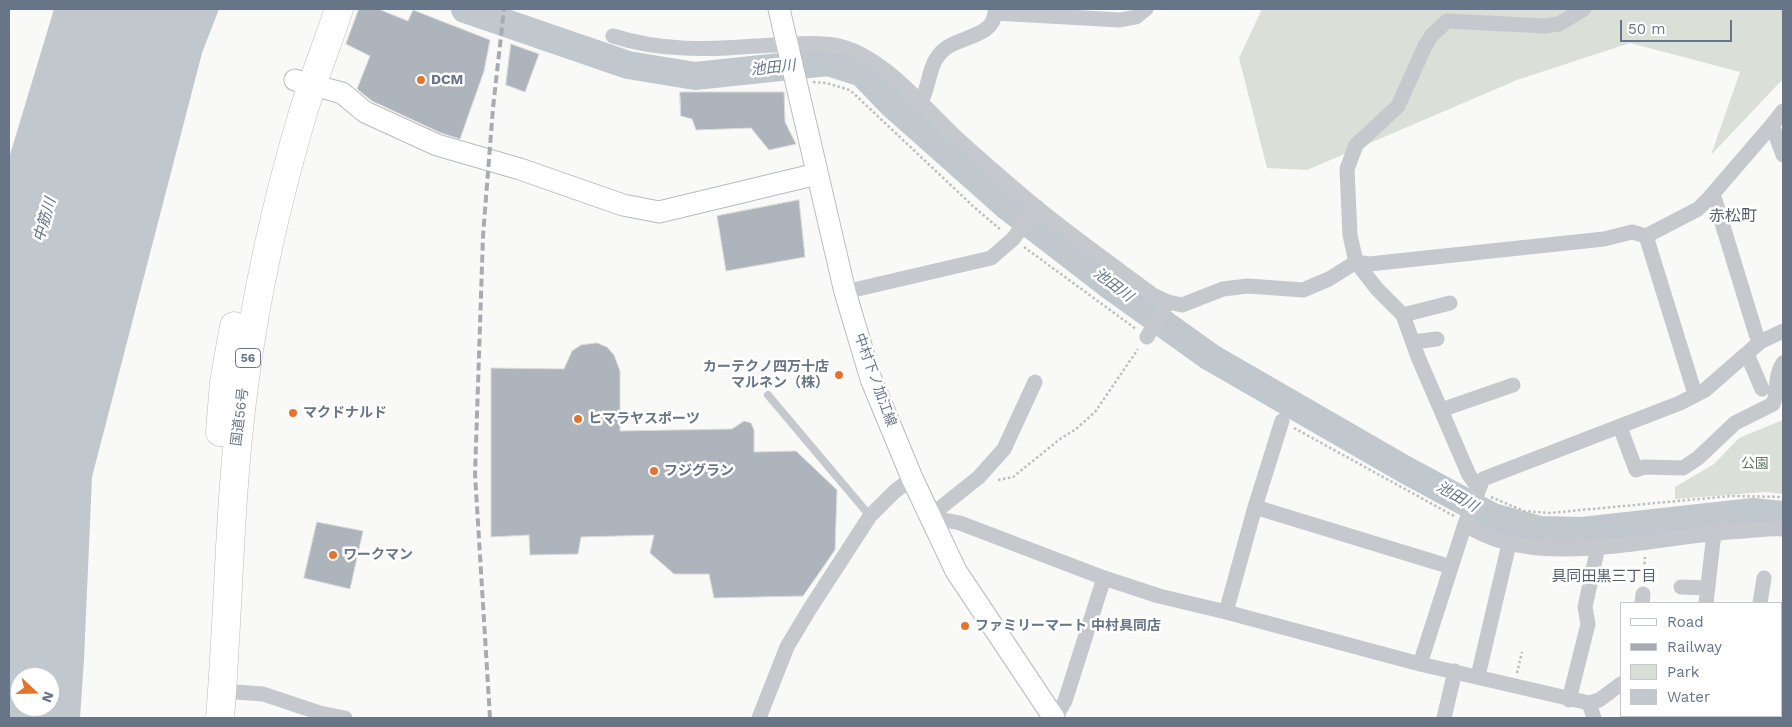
<!DOCTYPE html>
<html>
<head>
<meta charset="utf-8">
<style>
	body { margin:0 }
	#map { position:relative; width:1792px; height:727px; overflow:hidden; background:#f9f9f7; font-family:"Work Sans",sans-serif }
	canvas { display:block }
	.frame { position:absolute; inset:0; border:10px solid #687587; pointer-events:none }
	.legend { position:absolute; left:1620px; top:602px; width:162px; height:115px; box-sizing:border-box; background:#fff; border:1px solid #c3c8cf; margin:0; padding:6px 9px; list-style:none; font-size:15px; color:#687587 }
	.legend li { display:flex; align-items:center; gap:10px; height:25px }
	.legend b { width:25px; border:1px solid #c3c8cf }
	.north { position:absolute; left:10px; top:667px; width:50px; height:50px; box-sizing:border-box; background:#fff; border:1px solid #c3c8cf; border-radius:50%; rotate:111deg; font-size:14px; font-weight:700; line-height:20px; text-align:center; color:#687587 }
	.north::after { content:''; display:block; margin:auto; width:18px; height:22px; background:#e2742e; clip-path:polygon(50% 0,100% 100%,50% 72%,0 100%) }
	.scale { position:absolute; left:1620px; top:20px; width:112px; height:22px; box-sizing:border-box; border:2px solid #687587; border-top:0; padding-left:6px; font-size:15px; line-height:18px; white-space:nowrap; color:#687587; -webkit-text-stroke:4px #fff; paint-order:stroke }
</style>
</head>
<body>
<div id="map">
<canvas width="1792" height="727"></canvas>
<div class="frame"></div>
<ul class="legend">
<li><b style="height:6px;background:#fff"></b>Road</li>
<li><b style="height:6px;background:#a7acb3"></b>Railway</li>
<li><b style="height:14px;background:#dae0d8"></b>Park</li>
<li><b style="height:14px;background:#c0c8ce"></b>Water</li>
</ul>
<div class="north">N</div>
<div class="scale">50 m</div>
</div>
<script>
const context = document.querySelector('canvas').getContext('2d');
context.lineJoin = 'round';
function fill(path, color) { context.fillStyle = color; context.fill(path, 'evenodd'); }
function strokePath(path, color, width, dash) { context.strokeStyle = color; context.lineWidth = width; context.lineCap = dash ? 'butt' : 'round'; context.setLineDash(dash || []); context.stroke(path); }
function label(font, color, halo, rows, align = 'center') {
  context.font = font + ' "Work Sans","Noto Sans JP",sans-serif'; context.lineWidth = 5; context.setLineDash([]); context.textBaseline = 'middle'; context.strokeStyle = halo; context.fillStyle = color; for (const [text, x, y, turn = 0] of rows) {
    context.save(); context.translate(x, y); context.rotate((+turn || 0) * Math.PI / 180); context.textAlign = isNaN(turn) ? turn : align; if (halo) context.strokeText(text, 0, 0); context.fillText(text, 0, 0); context.restore();
  }
}
fill(new Path2D(`
	M1262,9h521v70l-72,76 29,-83 -110,-29 -113,37 -210,90 -40,-2 -28,-110z
	M1783,420v74l-17,-2 -91,7v-12l39,-23 25,-26z`), '#dae0d8');
fill(new Path2D(`
	M54,9h165l-17,44 -110,424 -8,183 -4,58h-71v-560zM20,677h30v30h-30z`), '#c0c8ce');
strokePath(new Path2D(`
	M465,9l163,56 67,11 133,-14 34,11 30,31 116,103 100,77 102,73 194,112 89,48 47,13 42,1 171,-19 30,3`), '#c0c8ce', 28);
const building = new Path2D(`
	M359,9h19l30,12 5,-11 77,30 -6,31 -24,68 -19,-6 -69,-32 -15,-12 13,-33 -24,-12z
	M511,44l28,10 -14,38 -19,-7z
	M680,92h104l1,30 11,22 -27,6 -18,-22 -55,2 -4,-11 -11,-3z
	M799,200l6,57 -79,14 -9,-55z
	M597,343l10,4 7,8 6,16v60l112,-2 12,-8 7,2 3,7v22l42,-1 41,39 -2,60 -32,46 -89,2 -5,-24h-35l-24,-21 4,-18 -73,2 -3,17 -48,1 -1,-20 -38,2v-169l73,1 8,-18 9,-6z
	M317,522l46,9 -13,58 -46,-11z`);
fill(building, '#aeb4bb');
strokePath(building, '#dadbd9', 1);
const secondary = new Path2D(`
	M779,9l66,283 26,87 41,99 44,93 98,147
	M295,80l47,13 23,19 72,33 83,24 103,36 36,7 158,-38`);
const highway = new Path2D(`
	M220,432l4,-50 10,-56
	M220,718c9,-110 9,-222 24,-332 12,-94 33,-186 60,-277 11,-34 24,-67 35,-100`);
strokePath(secondary, '#b7bbc1', 23);
strokePath(highway, '#b8babe', 29);
strokePath(new Path2D(`
	M813,82l13,1 24,7 125,118 26,22
	M1024,247l112,82
	M1294,428l160,88
	M998,480l15,-3 47,-38 16,-10 19,-17 43,-63
	M1491,497l33,14 25,2 182,-17 52,1
	M1643,579l2,-22
	M1517,673l5,-21`), '#bcbfc2', 2.5, [2.5, 2.5]);
strokePath(new Path2D(`
	M768,395l102,121`), '#c5c8cc', 8);
strokePath(new Path2D(`
	M995,13l125,7 16,-3 10,-8
	M613,36c47,15 95,14 143,10 22,-1 63,-5 83,0 46,11 85,62 119,93 25,23 51,45 77,67 38,31 79,60 118,89l15,7 14,3 41,-16 25,-3 55,4 26,-11 27,-17 13,2 235,-25 28,-7 14,4 49,158
	M920,104c11,-19 7,-42 26,-56 16,-12 51,-12 49,-39
	M1772,125l11,-14
	M1710,197l62,-72 11,30
	M1646,236l52,-27 12,-12 5,3 41,134 4,8
	M845,292l146,-34 22,-19 24,-32
	M1403,315l47,-12
	M1147,337l21,-35
	M1413,342l24,-3
	M1747,354l15,35
	M1441,410l72,-25
	M1620,427l16,43 8,-3 39,1 15,-10 37,-35 38,-19c6,-15 1,-28 10,-41
	M1479,489l-10,-14 -51,-118 -15,-42 -26,-26 -21,-27 -6,-27 -3,-66 9,-24 42,-39 27,-60 7,-11 15,-14 98,5 14,-2 25,-15
	M1255,507l196,60
	M929,517l31,6 144,55 55,18 67,16 194,52 169,39 10,-3 22,-16
	M929,517l50,-40 25,-28 31,-67
	M1465,524c71,50 198,10 280,7 13,-1 26,-3 38,-2
	M1681,587l27,1
	M1642,603l1,-9
	M1706,603l8,-70
	M1760,603l4,-25
	M1226,612l29,-105 27,-86
	M1781,623l2,-1
	M1420,664l45,-140 18,-45 197,-76 25,-13 55,-48 23,-11
	M1478,676l31,-132
	M222,691l41,3 57,19 25,5
	M1569,700l19,-76 -3,-17 13,-60
	M1589,703l5,15
	M759,718l28,-71 22,-37 61,-94 24,-24 18,-14
	M1055,718l10,-17 39,-123
	M1444,718l11,-47`), '#c5c8cc', 15);
strokePath(secondary, '#fff', 21);
strokePath(highway, '#fff', 28);
strokePath(new Path2D(`
	M490,718l-15,-244 8,-238 10,-128 11,-99`), '#a7acb3', 4, [8, 4]);
for (const [x, y, r, color] of [
	[421,80,5,"#e2742e"],
	[839,375,5,"#e2742e"],
	[293,413,5,"#e2742e"],
	[578,419,5,"#e2742e"],
	[654,471,5,"#e2742e"],
	[333,555,5,"#e2742e"],
	[965,626,5,"#e2742e"]
]) { const dot = new Path2D(); dot.arc(x, y, r, 0, 2 * Math.PI); context.fillStyle = color; context.fill(dot); strokePath(dot, '#fff', 2); }
for (const [x, y, w] of [
	[248,358,25]
]) { const box = new Path2D(); box.roundRect(x - w / 2, y - 9.5, w, 19, 4); context.fillStyle = '#fff'; context.fill(box); strokePath(box, '#687587', 1); }
label('bold 12px', '#687587', null, [
	["56",248,358]
]);
label('bold 14px', '#687587', '#fff', [
	["DCM",431,80],
	["カーテクノ四万十店",829,367,"right"],
	["マルネン（株）",829,383,"right"],
	["マクドナルド",303,413],
	["ヒマラヤスポーツ",588,419],
	["フジグラン",664,471],
	["ワークマン",343,555],
	["ファミリーマート 中村具同店",975,626]
], 'left');
label('14px', '#687587', '#fff', [
	["中村下ノ加江線",875,380,70],
	["国道56号",240,417,-83]
]);
label('14px', '#647963', '#fff', [
	["公園",1755,464]
]);
label('italic 15px', '#647583', '#fff', [
	["池田川",773,68,-6],
	["中筋川",45,220,-74],
	["池田川",1113,285,37],
	["池田川",1457,497,30]
]);
label('15px', '#565f6c', '#fff', [
	["具同田黒三丁目",1604,577]
]);
label('16px', '#565f6c', '#fff', [
	["赤松町",1733,216]
]);
</script>
</body>
</html>
